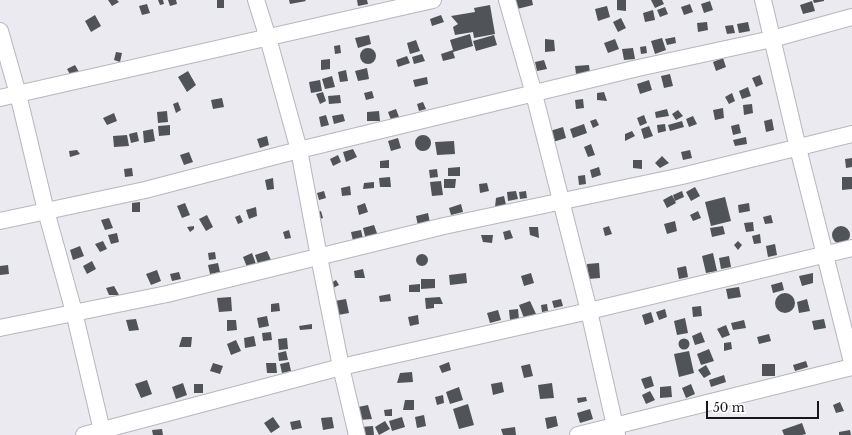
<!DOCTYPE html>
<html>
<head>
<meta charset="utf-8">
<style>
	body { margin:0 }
	#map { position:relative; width:852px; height:435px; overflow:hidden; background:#eaeaf0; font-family:"Libre Baskerville",serif }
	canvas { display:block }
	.scale { position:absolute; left:706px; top:401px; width:113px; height:18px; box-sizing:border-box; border:2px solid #171719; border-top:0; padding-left:5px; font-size:12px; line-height:14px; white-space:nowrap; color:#171719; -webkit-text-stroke:3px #fff; paint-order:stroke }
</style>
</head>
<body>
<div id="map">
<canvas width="852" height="435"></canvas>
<div class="scale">50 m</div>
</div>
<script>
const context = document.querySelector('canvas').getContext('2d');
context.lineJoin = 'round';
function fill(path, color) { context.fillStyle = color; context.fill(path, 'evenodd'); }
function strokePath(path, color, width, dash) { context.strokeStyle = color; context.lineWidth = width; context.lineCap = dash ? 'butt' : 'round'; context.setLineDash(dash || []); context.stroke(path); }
fill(new Path2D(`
	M108,0h9l2,2 -7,4z
	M158,0h5l1,4 -4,1z
	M168,0h8l1,4 -7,2z
	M217,0h7v8h-7z
	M289,0h16l1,1 -16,3z
	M357,0h10l1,4 -10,2z
	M510,0h22l1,5 -20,5z
	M617,0h9v11l-9,-1z
	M651,0h11l2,4 -9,4z
	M813,0h11v1l-10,2z
	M710,1l3,9 -9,3 -3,-9z
	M812,1l3,10 -12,3 -3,-9z
	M147,4l3,9 -8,2 -3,-9z
	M690,4l3,8 -9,3 -3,-8z
	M490,5l5,29 -21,4 -1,-6 -18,3 -2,-8 5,-3 -7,-8 24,-4 -1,-4z
	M607,6l3,11 -12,4 -3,-12z
	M665,7l3,7 -8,3 -3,-7z
	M653,10l2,10 -10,2 -2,-9z
	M95,15l6,11 -10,6 -6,-11z
	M441,15l3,7 -12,4 -2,-7z
	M621,18l5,10 -8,4 -5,-10z
	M707,22l1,8 -10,2 -1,-9z
	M748,22l2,9 -11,2 -2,-9z
	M733,25l2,8 -8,1 -2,-8z
	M470,34l3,12 -20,6 2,6 -12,3 -2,-7 12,-4 -3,-10z
	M369,35l2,9 -13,4 -3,-10z
	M494,35l3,10 -21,6 -3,-10z
	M675,37l1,6 -9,2 -2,-6z
	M662,38l4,12 -11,4 -4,-13z
	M545,39l9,1 1,11 -10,1z
	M615,39l4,10 -11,4 -4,-10z
	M416,40l4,11 -10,3 -3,-11z
	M340,45l1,8 -6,1 -1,-8z
	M646,46l1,7 -6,1 -1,-7z
	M633,48l2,11 -11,1 -2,-11z
	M360 56a8 8 0 1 1 16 0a8 8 0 1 1-16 0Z
	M116,52l6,1 -2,9 -6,-2z
	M422,54l3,7 -11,3 -2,-7z
	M407,56l3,7 -12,4 -2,-7z
	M723,58l3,9 -10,4 -3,-9z
	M330,59v10l-9,1v-10z
	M544,60l3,9 -10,2 -2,-9z
	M75,65l4,7 -8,4 -4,-7z
	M589,65l1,8 -14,1 -1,-8z
	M367,68l2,11 -11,2 -3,-10z
	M346,70l2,11 -8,1 -2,-10z
	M188,71l8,14 -9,7 -9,-15z
	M670,74l3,12 -9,2 -3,-12z
	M760,75l3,9 -7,3 -4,-9z
	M332,76l3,11 -10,2 -3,-10z
	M427,77l1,7 -13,3 -2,-7z
	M320,80l2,11 -11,2 -2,-11z
	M649,80l3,10 -12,4 -3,-10z
	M748,87l3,9 -9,3 -3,-8z
	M372,91l2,7 -8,2 -2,-7z
	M323,92l3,9 -6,3 -4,-10z
	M604,92l3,9 -10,-1v-7z
	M732,93l3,8 -6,3 -4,-7z
	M340,95l1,8 -12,1 -1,-8z
	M222,98l2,9 -11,2 -2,-9z
	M583,99l1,9 -8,1 -1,-9z
	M178,102l3,8 -5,3 -3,-9z
	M423,102l3,7 -7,2 -2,-7z
	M752,104l1,9 -9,2 -1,-10z
	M723,108l1,10 -9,2 -2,-10z
	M396,109l3,8 -8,3 -3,-8z
	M667,109l2,7 -13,2 -1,-6z
	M678,110l5,6 -7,4 -4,-6z
	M167,111l1,11 -10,1 -1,-11z
	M379,111l1,10h-13v-9z
	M114,113l3,8 -10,4 -4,-7z
	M343,114l2,7 -11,3 -2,-8z
	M326,115l3,10 -8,2 -2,-10z
	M644,115l3,8 -7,3 -3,-8z
	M693,116l4,8 -8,3 -3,-8z
	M596,119l3,6 -6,3 -3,-7z
	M772,119l2,11 -8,2 -2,-11z
	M682,121l2,6 -14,4 -2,-6z
	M584,124l3,9 -14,5 -3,-9z
	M665,124l1,7 -8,2 -1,-8z
	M739,124l2,9 -8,2 -2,-9z
	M170,125v10l-11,1 -1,-10z
	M649,126l4,10 -9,3 -3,-10z
	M563,127l3,11 -13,4 -3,-11z
	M153,129l2,12 -11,2 -1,-12z
	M632,131l3,5 -10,5v-7z
	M137,132l2,9 -8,2 -2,-9z
	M415 143a8 8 0 1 1 16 0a8 8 0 1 1-16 0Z
	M127,135l2,11 -15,1 -1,-11z
	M267,136l2,9 -9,3 -3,-9z
	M746,137l1,7 -12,2 -2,-6z
	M398,138l3,10 -10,3 -3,-10z
	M454,141l1,13 -18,1 -2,-13z
	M591,144l4,11 -7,2 -4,-10z
	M353,149l4,8 -11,5 -3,-10z
	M77,150l3,4 -10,3 -1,-6z
	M690,150l2,8 -9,2 -2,-8z
	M189,152l4,10 -9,3 -4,-10z
	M338,155l3,7 -8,4 -3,-7z
	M662,156l7,7 -9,5 -5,-5z
	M852,158v9l-6,1 -1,-9z
	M389,160v8h-9v-7z
	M633,160h9v9l-9,-1z
	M460,167v9h-12v-8z
	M599,167l2,8 -9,3 -2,-8z
	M132,168l1,8 -8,1 -1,-8z
	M437,169l1,8 -8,1 -1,-8z
	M585,175l1,9 -7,1 -1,-9z
	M390,177l1,10h-11l-1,-9z
	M842,177h10v12l-10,1z
	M273,178l1,11 -7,1 -2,-10z
	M444,179h12l-1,9h-11z
	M441,181l2,14 -11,1 -2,-14z
	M374,182v6l-11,1 1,-6z
	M487,183l2,8 -9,2 -1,-9z
	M350,186l1,9 -9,1 -1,-8z
	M695,187l5,9 -9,5 -5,-9z
	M324,191l2,7 -7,2 -2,-7z
	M516,191l2,8 -10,2 -1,-9z
	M526,191l1,7 -7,1 -1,-7z
	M682,191l2,6 -9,4 -2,-6z
	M672,195l4,8 -9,5 -4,-8z
	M504,196l2,9 -11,2 1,-9z
	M725,197l6,24 -20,5 -6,-24z
	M140,202v10h-8v-9z
	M185,203l5,12 -8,3 -5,-12z
	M365,203l3,9 -9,3 -2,-9z
	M749,203l1,8 -11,2 -1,-8z
	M461,204l2,8 -12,3 -2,-7z
	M256,207l1,9 -8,3 -3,-9z
	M321,211l2,7 -7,2 -1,-7z
	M698,211l3,7 -8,3 -3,-6z
	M428,213l2,10 -12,3 -2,-10z
	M207,215l6,12 -7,4 -7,-12z
	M240,215l3,7 -5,2 -3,-7z
	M771,215l2,8 -8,1 -2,-7z
	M109,218l4,10 -8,2 -4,-10z
	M675,221l2,10 -10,3 -3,-10z
	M753,222l1,9 -8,1 -2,-9z
	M374,225l4,11 -12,4 -3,-12z
	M194,226v3l-4,3 -3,-5z
	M609,226l3,8 -7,2 -2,-8z
	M723,226l2,8 -13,3 -2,-9z
	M832 235a9 9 0 1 1 18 0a9 9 0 1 1-18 0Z
	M529,227h9l1,11 -9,-3z
	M289,230l2,8 -6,1 -2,-7z
	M361,230l2,9 -10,2 -2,-9z
	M510,230l3,8 -8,2 -2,-8z
	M117,233l2,9 -8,2 -3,-9z
	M760,234l1,9 -7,1 -2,-8z
	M481,235h12l-1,8 -9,-1z
	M103,241l4,8 -7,3 -5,-8z
	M738,241l4,4 -4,5 -4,-5z
	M775,244l2,11 -9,2 -2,-11z
	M80,246l4,10 -11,4 -3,-10z
	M267,251l4,9 -13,4 -3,-9z
	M215,252l1,7 -7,1 -1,-7z
	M252,253l4,11 -9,3 -4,-10z
	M713,253l4,18 -11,2 -4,-17z
	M416 260a6 6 0 1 1 12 0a6 6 0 1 1-12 0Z
	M729,256l2,11 -10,2 -2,-11z
	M92,261l4,8 -9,5 -4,-8z
	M218,263l2,9 -10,2 -2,-9z
	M599,263l1,15 -12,1 -1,-15z
	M8,265l1,9 -9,1v-9z
	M686,266l2,11 -9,2 -2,-11z
	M363,269l2,9h-10l-1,-7z
	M157,270l4,11 -10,4 -5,-11z
	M179,272l2,7 -9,2 -2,-7z
	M466,273l1,10 -17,2 -1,-10z
	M531,273l3,10 -10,3 -3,-10z
	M813,273v10l-11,3 -3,-10z
	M421,279h14v9l-14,1z
	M336,280l3,5 -6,3 -2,-5z
	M782,282l2,8 -11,3 -2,-8z
	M420,284v8h-11v-7z
	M114,286l5,9h-10l-3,-7z
	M739,287l2,10 -13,2 -2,-10z
	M775 303a10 10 0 1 1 20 0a10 10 0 1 1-20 0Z
	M390,294l1,7 -11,1 -1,-6z
	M231,297l1,14 -13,1 -2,-14z
	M440,297l3,7h-9v4l-8,1 -1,-11z
	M346,299l3,14 -11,2 -3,-14z
	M561,299l2,7 -9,2 -2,-7z
	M807,299l3,12 -11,2 -2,-11z
	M530,301l6,13 -12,4 -5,-13z
	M279,303l1,8 -9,1v-8z
	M547,304l1,7 -6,1 -1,-7z
	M701,306l1,10 -9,1 -1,-10z
	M518,309l1,10 -9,1 -1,-10z
	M665,309l2,8 -8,3 -3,-8z
	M498,310l3,10 -11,3 -3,-10z
	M651,312l3,10 -9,3 -3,-10z
	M418,315l1,9 -9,2 -2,-9z
	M267,316l2,10 -10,2 -2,-10z
	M685,318l3,15 -11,2 -3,-14z
	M136,319l3,11 -10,1 -3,-11z
	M824,319l2,9 -12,2 -2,-9z
	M227,320h9l1,10 -10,1z
	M744,320l2,8 -13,2 -2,-7z
	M312,324v5l-12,1 -1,-4z
	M726,325l4,10 -8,3 -5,-9z
	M271,332l1,8 -9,1 -1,-8z
	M701,332l4,10 -10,3 -3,-9z
	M769,334l2,7 -12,3 -2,-7z
	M254,336l2,10 -11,2 -1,-10z
	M182,337h10l-1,10h-12z
	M287,338l1,11 -9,1 -1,-11z
	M678.5 344a5.5 5.5 0 1 1 11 0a5.5 5.5 0 1 1-11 0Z
	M236,340l5,11 -10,4 -4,-11z
	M731,342l1,7 -8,2v-8z
	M709,349l5,12 -13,4 -4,-11z
	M286,351l2,9 -9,1 -1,-8z
	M689,351l5,22 -15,4 -5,-23z
	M806,361l2,6 -13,4 -2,-6z
	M289,362l2,9 -9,2 -2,-9z
	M449,362l2,8 -9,3 -3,-7z
	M213,363l10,3 -3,8 -10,-3z
	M266,363h10l1,10h-10z
	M530,364l3,12 -9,2 -3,-12z
	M762,364h13v12h-13z
	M706,365l5,9 -7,4 -6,-8z
	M412,372l1,10 -16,1 3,-10z
	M724,375l2,7 -15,5 -2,-7z
	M651,376l3,10 -9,3 -4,-10z
	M147,380l5,14 -11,4 -6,-14z
	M502,382l2,10 -11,3 -2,-11z
	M183,383l4,12 -11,4 -4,-12z
	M552,383l2,15 -14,1 -2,-14z
	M194,384h9v9h-9z
	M691,384l4,10 -9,4 -4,-10z
	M671,386l1,11 -12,1v-11z
	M459,387l4,13 -13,4 -4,-12z
	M650,391l5,9 -9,4 -4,-9z
	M443,395l1,8 -7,2 -2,-8z
	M586,397l1,4 -9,2 -1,-5z
	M405,400h9v10h-11z
	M840,402l4,9 -8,2 -3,-8z
	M468,404l6,21 -15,4 -6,-20z
	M368,405l4,14 -13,1 -1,-13z
	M392,409v7h-7l-1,-6z
	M590,409l3,10 -13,4 -3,-10z
	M424,415l2,11 -9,2 -2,-11z
	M556,416l2,10 -11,3 -2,-11z
	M273,417l7,10 -9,6 -7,-10z
	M332,417l2,11 -11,2 -2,-12z
	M402,417l3,10 -13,4 -3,-10z
	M300,420l2,8 -10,2 -2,-8z
	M385,421l5,8 -11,6 -4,-8z
	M802,423l4,11 -4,1h-18l-2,-5z
	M373,426l1,9h-12l-1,-8z
	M515,427l1,8h-13l-2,-6z
	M162,429l1,6h-10l-1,-5z
	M850,430l1,5h-12v-3z`), '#505358');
const minor = new Path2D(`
	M256,0l12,38 31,112 20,107 22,110 16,68
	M507,0l27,94 55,217 28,124
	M763,0l35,148 54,214
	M0,31l18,63 28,117 28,101 29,123
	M0,98l433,-98
	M0,221l145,-31 154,-40 339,-82 134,-29 80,-22
	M0,328l167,-34 277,-68 238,-50 170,-42
	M84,435l257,-68 248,-56 263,-63
	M578,435l274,-68`);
strokePath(minor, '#b6b6bc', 18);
strokePath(minor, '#fff', 16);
</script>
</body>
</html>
